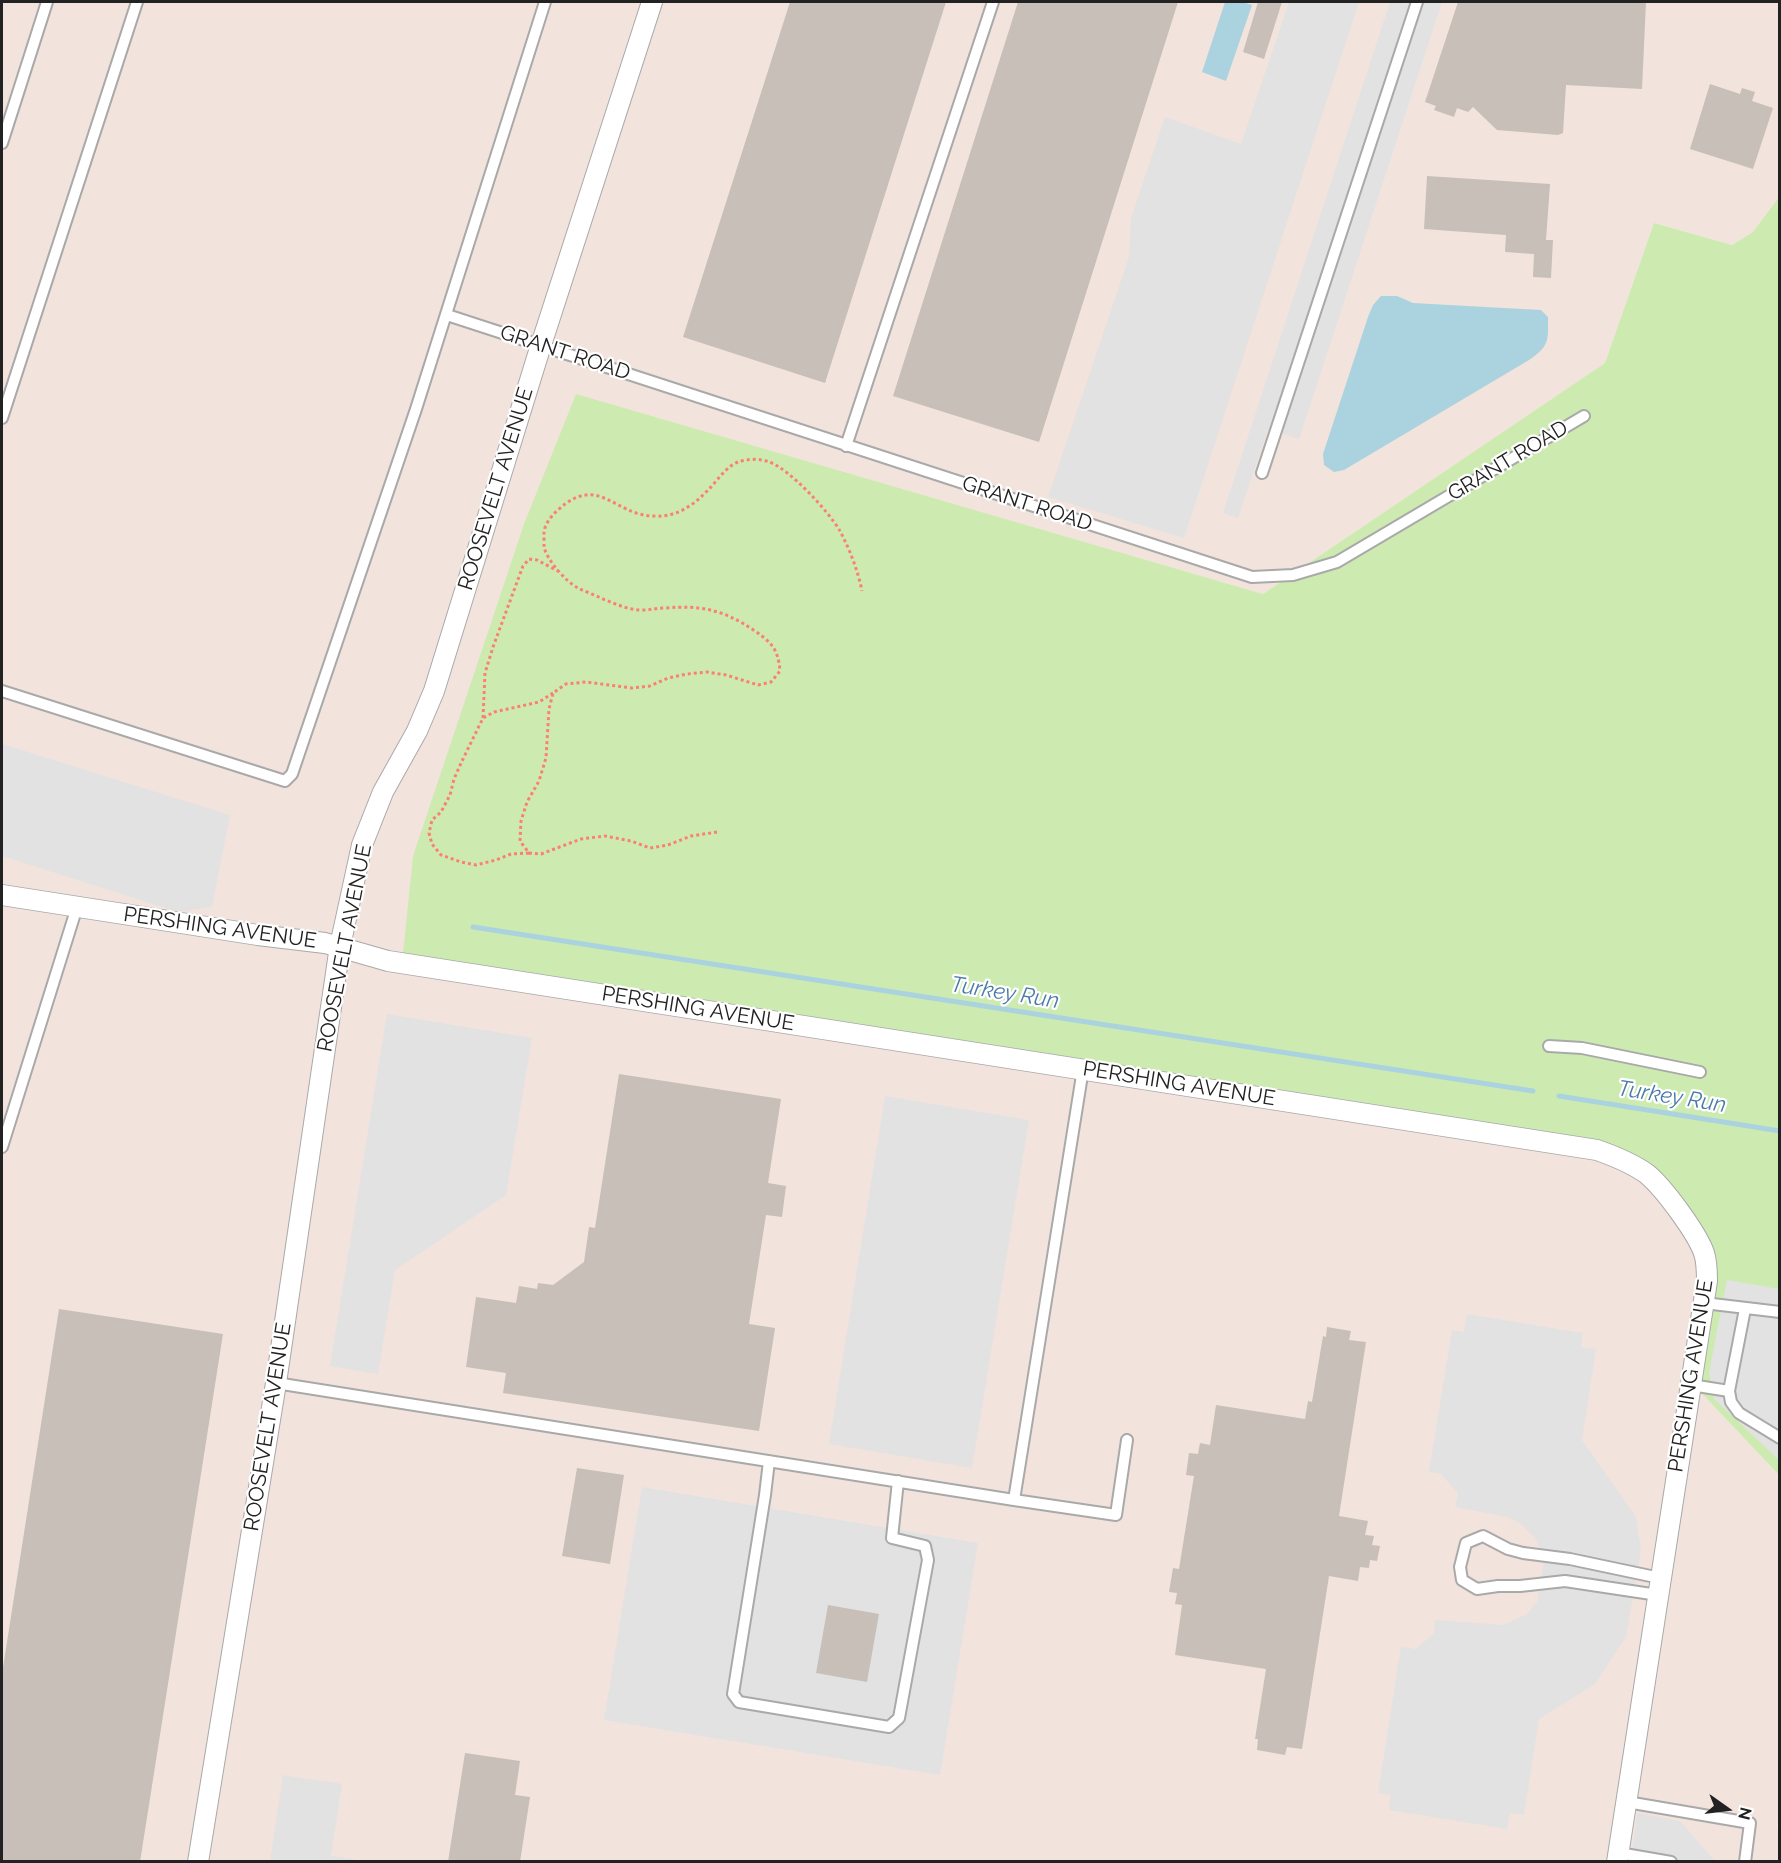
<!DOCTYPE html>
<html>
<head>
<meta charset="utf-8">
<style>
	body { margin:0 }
	#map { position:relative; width:1781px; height:1863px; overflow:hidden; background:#f2efe9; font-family:Raleway,sans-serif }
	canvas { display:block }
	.frame { position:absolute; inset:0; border:3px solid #222; pointer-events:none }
	.north { position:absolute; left:1697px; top:1779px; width:60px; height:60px; -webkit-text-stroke:4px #fff; paint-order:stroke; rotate:104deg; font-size:16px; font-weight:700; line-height:24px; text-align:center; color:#222 }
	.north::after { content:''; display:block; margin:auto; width:21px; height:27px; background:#222; clip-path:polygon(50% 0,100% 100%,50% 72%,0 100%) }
</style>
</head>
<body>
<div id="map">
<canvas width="1781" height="1863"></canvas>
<div class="frame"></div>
<div class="north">N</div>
</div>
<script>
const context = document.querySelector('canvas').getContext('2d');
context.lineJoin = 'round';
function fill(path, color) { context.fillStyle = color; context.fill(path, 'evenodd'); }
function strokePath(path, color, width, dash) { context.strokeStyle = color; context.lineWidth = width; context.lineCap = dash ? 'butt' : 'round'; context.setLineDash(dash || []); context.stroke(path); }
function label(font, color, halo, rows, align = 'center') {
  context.font = font + ' Raleway,sans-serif'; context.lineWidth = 4.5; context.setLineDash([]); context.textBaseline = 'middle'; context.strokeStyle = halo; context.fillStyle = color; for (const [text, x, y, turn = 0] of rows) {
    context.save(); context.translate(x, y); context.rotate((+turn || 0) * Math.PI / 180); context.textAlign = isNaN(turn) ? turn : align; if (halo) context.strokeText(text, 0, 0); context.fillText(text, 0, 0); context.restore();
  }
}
fill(new Path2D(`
	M2,2h1777v195l-26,35 -21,13 -78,-22 -49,140 -342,231 -687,-199 1057,771 71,86 -13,130 88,93 1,330 -3,22 2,1v33l-1777,1z`), '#f3e3dd');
fill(new Path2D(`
	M1779,197v1278l-88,-93 13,-130 -71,-86 -1231,-203 11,-107 111,-332 52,-130 687,200 342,-231 49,-140 78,22 21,-13z`), '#cdebb0');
fill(new Path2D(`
	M1289,2h70l-175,536 -136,-41 81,-240 2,-39 34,-101 76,27z
	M1390,2h52l-143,437 -31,-10 -30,89 -15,-5z
	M2,744l228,71 -18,92 -34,5 -176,-56z
	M387,1014l145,24 -26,157 -111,75 -17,104 -48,-8z
	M885,1096l144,24 -57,348 -143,-24z
	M1727,1280l52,9v171l-65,-61 -5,-27z
	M1467,1314l116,19 -2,14 15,2 -14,91 54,77 5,33 -15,87 -31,47 -56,35 -15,96 -14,-2 -3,16 -118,-19 2,-15 -13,-2 23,-146 15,2 18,-16 1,-13 69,5 23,-11 10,-12 8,-45 -11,-20 -13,-13 -14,-7 -52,-10 3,-14 -17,-19 -12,-2 23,-142 12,2z
	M642,1487l336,56 -38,232 -336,-55z
	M283,1775l59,9 -11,72 23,3 -1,2h-83z
	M1637,1813l43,8 35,40 -84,1z`), '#e2e2e2');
fill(new Path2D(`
	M1225,2h17l10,3 -26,76 -24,-9z
	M1381,296h16l16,7 128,7 7,7c0,23 2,29 -19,43l-185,110 -10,2 -10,-7 -1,-11 45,-137 5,-12z`), '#aad3df');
strokePath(new Path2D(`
	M473,927l1060,164
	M1559,1096l221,35`), '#aad3df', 5);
fill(new Path2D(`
	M790,2h156l-121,381 -142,-46z
	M1018,2h160l-139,440 -146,-46z
	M1258,2h24l-18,57 -21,-7z
	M1458,2h188l-4,87 -76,-4 -3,48 -5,2 -61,-5 -24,-23 -5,5 -11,-4 -3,9 -20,-7 2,-4 -11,-4z
	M1710,84l30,10 2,-6 13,4 -3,9 21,7 -20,61 -63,-20z
	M1427,176l123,8 -4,56h7l-2,38 -18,-1 1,-23 -29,-2 1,-17 -82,-6z
	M619,1074l162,25 -13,84 18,3 -4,31 -16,-2 -17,109 26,4 -16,103 -256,-38 3,-20 -40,-6 10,-70 40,6 3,-17 18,3 1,-6 15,2 31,-23 5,-35 6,1z
	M59,1309l164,25 -83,528h-138v-188z
	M1327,1327l24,4 -2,9 17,2 -27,174 29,5 -3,14 9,1 -2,9 8,1 -3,15 -7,-1 -1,8 -9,-1 -2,14 -29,-5 -27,173 -15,-2 -2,8 -28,-5 1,-11h-3l11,-70 -91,-14 7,-50 -7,-1 2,-11 -8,-1 4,-24 6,1 15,-93 -8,-1 3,-22 9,1 2,-11 10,2 6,-40 89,14 3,-18 4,1 11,-66 3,1z
	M577,1468l47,7 -14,89 -48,-8z
	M828,1605l51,9 -12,68 -51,-9z
	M465,1753l55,8 -5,34 15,2 -10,65h-72z`), '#c7bfb8');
const lane = new Path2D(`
	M2,143l45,-141
	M447,315l805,262 41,-2 44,-13 247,-146
	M2,418l135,-416
	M846,446l147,-444
	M1262,473l155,-471
	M2,691l283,90 7,-7 124,-365 129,-407
	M1549,1046l33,2 118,24
	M2,1147l75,-240
	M1704,1303l76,9
	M276,1383l738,117 69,-431
	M1691,1385l38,6 16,-82
	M1729,1391l2,11 8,11 41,25
	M769,1461l-4,34 -32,199 6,8 150,25 10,-9 29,-158 -3,-14 -33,-8 6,-57
	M1014,1500l102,15 11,-75
	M1658,1595l-93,-14 -45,5h-22l-21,3 -15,-9 -2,-13 6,-24 17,-7 25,13 15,4 47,6 90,19
	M1627,1802l123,21 -5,39
	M1619,1853l52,9`);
const street = new Path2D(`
	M2,895l256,40 67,8 63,18 1209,189c17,6 35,13 50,24 17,14 50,59 57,79 3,9 3,18 3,28l-90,581
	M198,1862l78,-479 64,-437 22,-101 21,-53 34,-61 17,-40 107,-346 111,-343`);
strokePath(lane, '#a9a9a9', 14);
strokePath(street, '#a9a9a9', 22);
strokePath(new Path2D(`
	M483,718l2,-45 8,-26 30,-81 6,-7 8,1 21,11
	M717,832l-26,4 -23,9 -18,3 -19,-7 -26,-5 -24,3 -40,15 -12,-1 -9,-12 1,-20 6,-19 12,-21 7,-23 3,-49 4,-16 13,-9 20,-2 46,6 18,-2 18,-8 19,-4 20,-2 19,3 32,10 13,-3 9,-11c-2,-22 -8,-28 -25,-40 -31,-21 -53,-26 -90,-23 -8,0 -15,2 -23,2 -14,0 -26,-6 -39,-11 -8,-4 -17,-7 -25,-11 -12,-6 -31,-28 -34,-41 0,-4 0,-10 0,-14 0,-8 8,-18 14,-23 40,-37 56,5 95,6 28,2 47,-16 64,-36 6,-7 13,-15 21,-18 9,-3 22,-4 31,0 21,7 60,50 71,69 10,19 18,40 22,60
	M529,853l-18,1 -15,6 -20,5 -15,-3 -20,-7 -9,-11 -3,-11 3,-13 9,-8 9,-17 4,-16 8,-18 21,-43 11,-6 45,-10 14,-9`), '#fa8072', 3, [3, 3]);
strokePath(lane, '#fff', 10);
strokePath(street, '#fff', 20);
label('21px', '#222', '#fff', [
	["GRANT ROAD",565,353,18],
	["GRANT ROAD",1508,461,-31],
	["ROOSEVELT AVENUE",496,489,-73],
	["GRANT ROAD",1027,504,18],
	["PERSHING AVENUE",220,928,8],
	["ROOSEVELT AVENUE",345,948,-79],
	["PERSHING AVENUE",698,1009,9],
	["PERSHING AVENUE",1179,1084,9],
	["PERSHING AVENUE",1691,1376,-81],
	["ROOSEVELT AVENUE",268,1427,-81]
]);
label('italic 22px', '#4a7aab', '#fff', [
	["Turkey Run",1005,993,9],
	["Turkey Run",1672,1097,9]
]);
</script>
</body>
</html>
